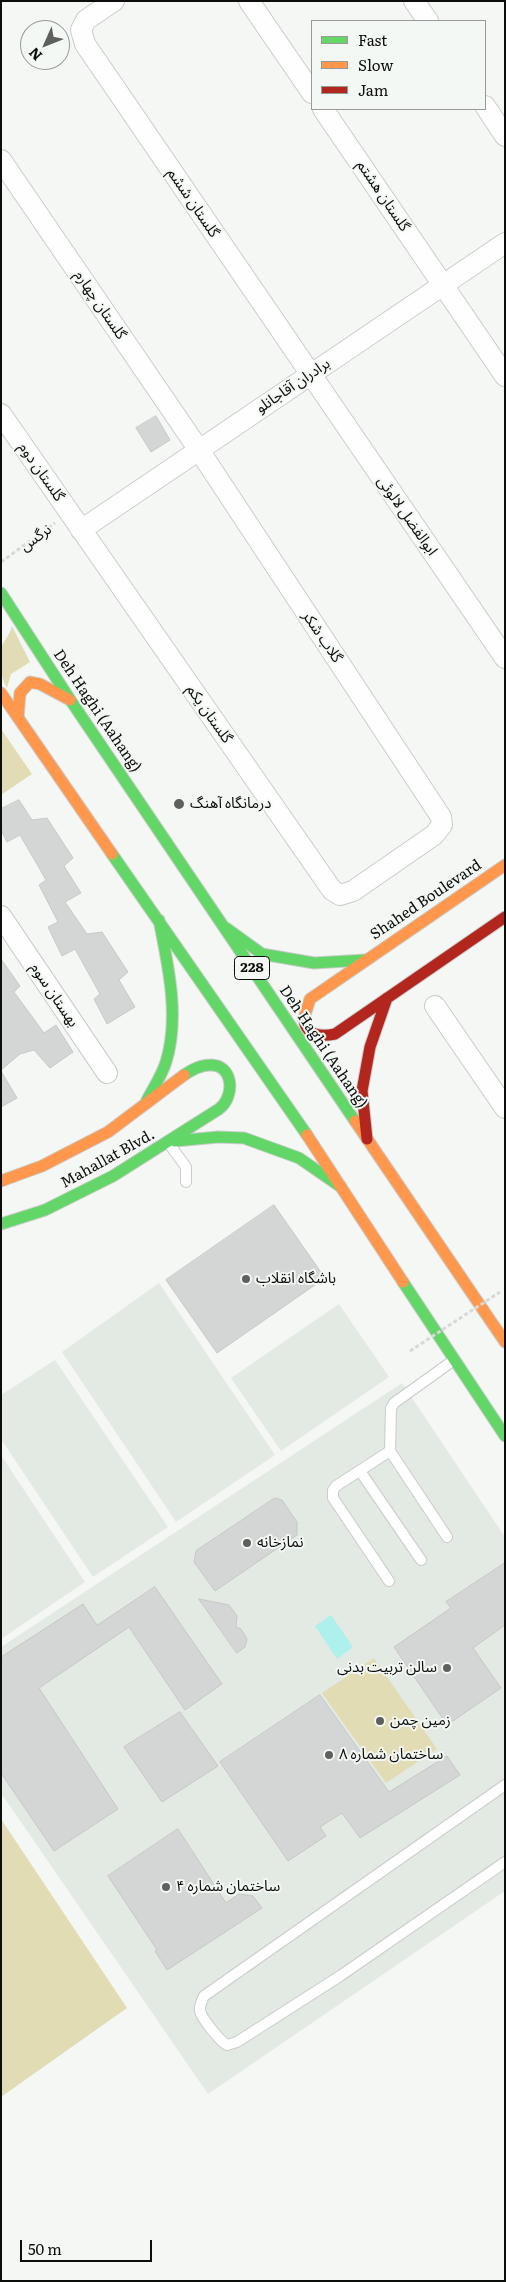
<!DOCTYPE html>
<html>
<head>
<meta charset="utf-8">
<style>
	body { margin:0 }
	#map { position:relative; width:506px; height:2282px; overflow:hidden; background:#f5f7f5; font-family:Literata,serif }
	canvas { display:block }
	.frame { position:absolute; inset:0; border:2px solid #0c0e0c; pointer-events:none }
	.legend { position:absolute; left:311px; top:20px; width:175px; height:90px; box-sizing:border-box; background:#f4f8f4; border:1px solid #979a97; margin:0; padding:6px 9px; list-style:none; font-size:15px; color:#0c0e0c }
	.legend li { display:flex; align-items:center; gap:10px; height:25px }
	.legend b { width:25px; border:1px solid #979a97 }
	.north { position:absolute; left:20px; top:20px; width:50px; height:50px; box-sizing:border-box; background:#f4f8f4; border:1px solid #979a97; border-radius:50%; rotate:226deg; font-size:14px; font-weight:700; line-height:20px; text-align:center; color:#0c0e0c }
	.north::after { content:''; display:block; margin:auto; width:18px; height:22px; background:#5e605e; clip-path:polygon(50% 0,100% 100%,50% 72%,0 100%) }
	.scale { position:absolute; left:20px; top:2240px; width:132px; height:22px; box-sizing:border-box; border:2px solid #0c0e0c; border-top:0; padding-left:6px; font-size:15px; line-height:18px; white-space:nowrap; color:#0c0e0c; -webkit-text-stroke:4px #f4f8f4; paint-order:stroke }
</style>
</head>
<body>
<div id="map">
<canvas width="506" height="2282"></canvas>
<div class="frame"></div>
<ul class="legend">
<li><b style="height:6px;background:#63d668"></b>Fast</li>
<li><b style="height:6px;background:#ff974d"></b>Slow</li>
<li><b style="height:6px;background:#b3261e"></b>Jam</li>
</ul>
<div class="north">N</div>
<div class="scale">50 m</div>
</div>
<script>
const context = document.querySelector('canvas').getContext('2d');
context.lineJoin = 'round';
function fill(path, color) { context.fillStyle = color; context.fill(path, 'evenodd'); }
function strokePath(path, color, width, dash) { context.strokeStyle = color; context.lineWidth = width; context.lineCap = dash ? 'butt' : 'round'; context.setLineDash(dash || []); context.stroke(path); }
function label(font, color, halo, rows, align = 'center') {
  context.font = font + ' Literata,"Noto Sans Arabic",serif'; context.lineWidth = 4; context.setLineDash([]); context.textBaseline = 'middle'; context.strokeStyle = halo; context.fillStyle = color; for (const [text, x, y, turn = 0] of rows) {
    context.save(); context.translate(x, y); context.rotate((+turn || 0) * Math.PI / 180); context.textAlign = isNaN(turn) ? turn : align; if (halo) context.strokeText(text, 0, 0); context.fillText(text, 0, 0); context.restore();
  }
}
fill(new Path2D(`
	M159,1283l116,172 -99,67 -114,-170z
	M339,1304l50,73 -108,74 -50,-73z
	M55,1360l113,167 -75,50 -92,-138v-44z
	M402,1383l103,154v354l-297,203 -207,-301v-146z
	M1,1455l84,127 -84,57z`), '#e3e9e3');
fill(new Path2D(`
	M12,626l18,36 -19,12 -4,14c-7,-10 -7,-27 -6,-40 2,-6 9,-13 11,-22z
	M1,729l31,45 -31,21z
	M374,1658l63,91 -51,34 -64,-90z
	M1,1819l126,189 -126,89z`), '#e2dcb5');
fill(new Path2D(`
	M331,1615l22,32 -16,12 -22,-33z`), '#adf0ec');
const building = new Path2D(`
	M156,416l14,24 -19,12 -15,-24z
	M19,800l13,20 15,-2 26,40 -9,8 17,27 -16,9 22,32 15,-2 26,40 -9,8 16,27 -28,17 -13,-25 6,-5 -25,-45 -13,7 -14,-29 10,-5 -19,-37 7,-5 -26,-45 -13,7 -6,-12v-21z
	M1,959l19,27 -6,6 30,41 12,-8 17,27 -23,16 -16,-18 -14,4 -19,16z
	M1,1071l16,27 -16,9z
	M274,1205l51,73 -108,75 -51,-73z
	M275,1498l7,2 15,22v13l-82,56 -21,-29 2,-11z
	M505,1563v62l-32,23 28,40 -54,37 -53,-78 57,-39 -5,-6z
	M155,1587l67,97 -37,26 -56,-83 -90,61 79,121 -64,42 -53,-78v-116l82,-53 14,21z
	M199,1599l30,6 8,11 -1,11 5,2 6,10 -2,8 -8,6z
	M320,1695l69,97 58,-36 13,19 -100,63 -18,-25 -22,14 6,9 -38,25 -68,-99z
	M180,1712l38,54 -56,36 -38,-55z
	M178,1829l48,74 13,-9 14,2 9,12 -95,62 -12,-19 2,-1 -49,-74z`);
fill(building, '#d4d5d5');
strokePath(building, '#c7c8c7', 1);
const lane = new Path2D(`
	M170,1145l16,22v15
	M360,1471l61,89
	M447,1537l-57,-86 1,-43 3,-5 60,-43
	M389,1581l-56,-83v-8l3,-4 54,-35
	M505,1785l-301,211c-2,5 -5,9 -4,15 2,8 20,30 27,34l10,-3 103,-66 165,-114`);
const street = new Path2D(`
	M114,1l-28,19 -5,10 4,14 420,614
	M249,1l63,92
	M414,1l14,20
	M485,106l20,30
	M323,109l182,267
	M1,160l198,290 242,367 1,8 -8,10 -81,56 -13,4 -8,-5 -331,-476
	M81,530l424,-287
	M1,916l106,157
	M435,1006l70,102`);
const fast = new Path2D(`
	M1,593l70,108 284,420
	M112,854l195,281
	M226,928l36,26 52,9 51,-3
	M147,1100c7,-13 15,-25 19,-38 14,-45 2,-97 -7,-142
	M175,1141l43,-4 26,1 55,20 42,29
	M1,1224l44,-14 68,-34 106,-67c17,-13 14,-45 -9,-44 -10,0 -18,5 -26,10
	M403,1282l102,154`);
const slow = new Path2D(`
	M1,693l111,161
	M18,718l2,-25 10,-11 10,2 30,16
	M304,1018l6,-19 195,-134
	M355,1121l150,221
	M307,1135l96,147
	M1,1181l41,-15 66,-34 76,-57`);
const jam = new Path2D(`
	M304,1018c1,18 17,19 31,16l170,-117
	M367,1139l-5,-48 8,-44 17,-49`);
strokePath(lane, '#caccca', 12);
strokePath(street, '#caccca', 22);
strokePath(fast, '#caccca', 13);
strokePath(slow, '#caccca', 13);
strokePath(jam, '#caccca', 13);
strokePath(new Path2D(`
	M1,562l54,-39`), '#d7d8d7', 3, [4, 2.5]);
strokePath(lane, '#fefefe', 10);
strokePath(street, '#fefefe', 20);
strokePath(fast, '#63d668', 11);
strokePath(slow, '#ff974d', 11);
strokePath(jam, '#b3261e', 11);
strokePath(new Path2D(`
	M410,1351l90,-59`), '#d7d8d7', 3, [4, 2.5]);
for (const [x, y, r, color] of [
	[179,804,6,"#5e605e"],
	[246,1279,5,"#5e605e"],
	[247,1543,5,"#5e605e"],
	[447,1668,5,"#5e605e"],
	[380,1721,5,"#5e605e"],
	[329,1755,5,"#5e605e"],
	[166,1887,5,"#5e605e"]
]) { const dot = new Path2D(); dot.arc(x, y, r, 0, 2 * Math.PI); context.fillStyle = color; context.fill(dot); strokePath(dot, '#f4f8f4', 2); }
for (const [x, y, w] of [
	[252,968,35]
]) { const box = new Path2D(); box.roundRect(x - w / 2, y - 11.5, w, 23, 4); context.fillStyle = '#f4f8f4'; context.fill(box); strokePath(box, '#0c0e0c', 1); }
label('bold 14px', '#0c0e0c', null, [
	["228",252,968]
]);
label('15px', '#0c0e0c', '#f4f8f4', [
	["گلستان هشتم",383,196,56],
	["گلستان ششم",193,203,56],
	["گلستان چهارم",100,305,56],
	["برادران آقاجانلو",293,386,-34],
	["گلستان دوم",41,472,55],
	["ابوالفضل لالوئی",407,516,55],
	["نرگس",36,538,-36],
	["گلاب شکر",322,637,56],
	["Deh Haghi (Aahang)",97,711,56],
	["گلستان یکم",209,714,55],
	["Shahed Boulevard",426,900,-34],
	["بهستان سوم",54,995,56],
	["Deh Haghi (Aahang)",323,1047,56],
	["Mahallat Blvd.",108,1159,-29]
]);
label('15px', '#0c0e0c', '#f4f8f4', [
	["درمانگاه آهنگ",190,804],
	["باشگاه انقلاب",256,1279],
	["نمازخانه",257,1543],
	["سالن تربیت بدنی",437,1668,"right"],
	["زمین چمن",390,1721],
	["ساختمان شماره ۸",339,1755],
	["ساختمان شماره ۴",176,1887]
], 'left');
</script>
</body>
</html>
